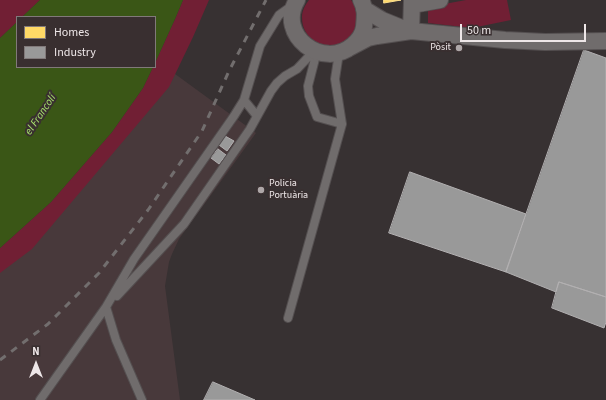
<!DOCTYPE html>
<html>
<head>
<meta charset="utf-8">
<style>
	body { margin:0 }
	#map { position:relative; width:606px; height:400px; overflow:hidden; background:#373132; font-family:"Source Sans 3",sans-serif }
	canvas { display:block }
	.legend { position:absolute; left:16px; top:16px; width:140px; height:52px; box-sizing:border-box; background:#392f30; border:1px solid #81797a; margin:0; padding:5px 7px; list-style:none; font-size:12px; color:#eee7e8 }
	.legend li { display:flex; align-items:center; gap:8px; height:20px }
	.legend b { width:20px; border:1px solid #81797a }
	.north { position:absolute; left:16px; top:344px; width:40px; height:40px; -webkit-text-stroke:3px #392f30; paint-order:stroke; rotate:0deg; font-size:11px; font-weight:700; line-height:16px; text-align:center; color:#eee7e8 }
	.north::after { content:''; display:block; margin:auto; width:14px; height:18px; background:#eee7e8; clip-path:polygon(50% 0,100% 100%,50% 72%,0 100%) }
	.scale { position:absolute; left:460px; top:24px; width:126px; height:18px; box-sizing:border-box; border:2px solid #eee7e8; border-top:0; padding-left:5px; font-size:12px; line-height:14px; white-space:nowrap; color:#eee7e8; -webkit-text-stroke:3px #392f30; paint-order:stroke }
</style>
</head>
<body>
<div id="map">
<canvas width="606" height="400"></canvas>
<ul class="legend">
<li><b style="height:11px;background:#ffd966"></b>Homes</li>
<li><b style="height:11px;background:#999"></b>Industry</li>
</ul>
<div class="north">N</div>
<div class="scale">50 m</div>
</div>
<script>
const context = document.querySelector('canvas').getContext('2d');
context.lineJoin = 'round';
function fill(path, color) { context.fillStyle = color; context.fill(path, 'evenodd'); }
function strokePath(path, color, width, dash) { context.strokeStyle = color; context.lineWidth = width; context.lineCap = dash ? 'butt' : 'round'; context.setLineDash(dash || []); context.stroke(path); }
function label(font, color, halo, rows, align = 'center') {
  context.font = font + ' "Source Sans 3",sans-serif'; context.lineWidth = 4; context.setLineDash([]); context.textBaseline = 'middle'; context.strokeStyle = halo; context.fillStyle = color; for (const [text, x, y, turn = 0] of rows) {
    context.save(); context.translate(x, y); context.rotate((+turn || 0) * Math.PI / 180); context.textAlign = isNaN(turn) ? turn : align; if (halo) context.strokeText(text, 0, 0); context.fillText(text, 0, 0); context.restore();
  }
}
fill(new Path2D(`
	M171,71l85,62 -77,106 -7,15 -3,8 -4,24 15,114h-180v-129z`), '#48393b');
fill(new Path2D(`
	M0,0h40l-18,17h-5v5l-17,16z
	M183,0h26l-16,37 -24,50 -137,162 -32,24v-25l51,-46 61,-70 31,-44 10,-21h2v-4l20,-44z
	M309,0h42c7,7 7,14 5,23 -3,34 -54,29 -54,-6 0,-6 3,-12 7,-17z
	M466,0h41l4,20 -39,8 -44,-5v-16z`), '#711f34');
fill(new Path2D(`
	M40,0h143l-8,19 -20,44v-46h-133z
	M17,22v45h136l-10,21 -31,44 -61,70 -51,46v-210z`), '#3a5616');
const homes = new Path2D(`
	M384,0h17l-17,3z`);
fill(homes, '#ffd966');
strokePath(homes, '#fadd8d', 1);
const industry = new Path2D(`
	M584,50l22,8v239l-47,-15 -3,10 -50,-20z
	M225,136l9,5 -7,10 -8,-6z
	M218,149l8,6 -7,9 -8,-6z
	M410,172l116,42 -20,58 -117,-39z
	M559,282l47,15v25l-2,6 -52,-20z
	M213,382l42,18h-51z`);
fill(industry, '#999');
strokePath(industry, '#b2b0b1', 1);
const lane = new Path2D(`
	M339,53l-4,26 7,45
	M244,100l13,16
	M117,296l67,-72 66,-95 21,-38 6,-8 8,-7 12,-7 17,-18
	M106,307l28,-48 100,-143 10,-16 16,-54 19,-31 14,-10
	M288,318l54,-194 -25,-7 -8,-21 -1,-10 9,-35
	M40,400l66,-93 10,33 26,60`);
const street = new Path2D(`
	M297,0c-21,35 26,71 56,45 6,-5 10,-11 11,-18 1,-10 2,-18 -3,-27
	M412,5l28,-5
	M364,9l18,11 27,11
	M411,31l1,-31
	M349,48l19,-10 9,-2 34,-5 94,9 40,2 61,-1`);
strokePath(lane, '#544f50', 10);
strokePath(street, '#544f50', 18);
strokePath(lane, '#706c6c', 8);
strokePath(street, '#706c6c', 16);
strokePath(new Path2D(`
	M0,360l48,-36 51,-51 49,-63 54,-79 27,-60 37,-71`), '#726e6e', 3, [7, 7]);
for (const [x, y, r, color] of [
	[459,48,4,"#aea7a8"],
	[261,190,4,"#aea7a8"]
]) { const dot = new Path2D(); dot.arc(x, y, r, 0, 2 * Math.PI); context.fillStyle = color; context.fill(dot); strokePath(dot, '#392f30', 1.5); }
label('10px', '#eee7e8', '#392f30', [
	["Pòsit",451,48],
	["Policia",269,184,"left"],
	["Portuària",269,196,"left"]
], 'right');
label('italic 11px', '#a7e16c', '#392f30', [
	["el Francolí",41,115,-56]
]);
</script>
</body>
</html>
